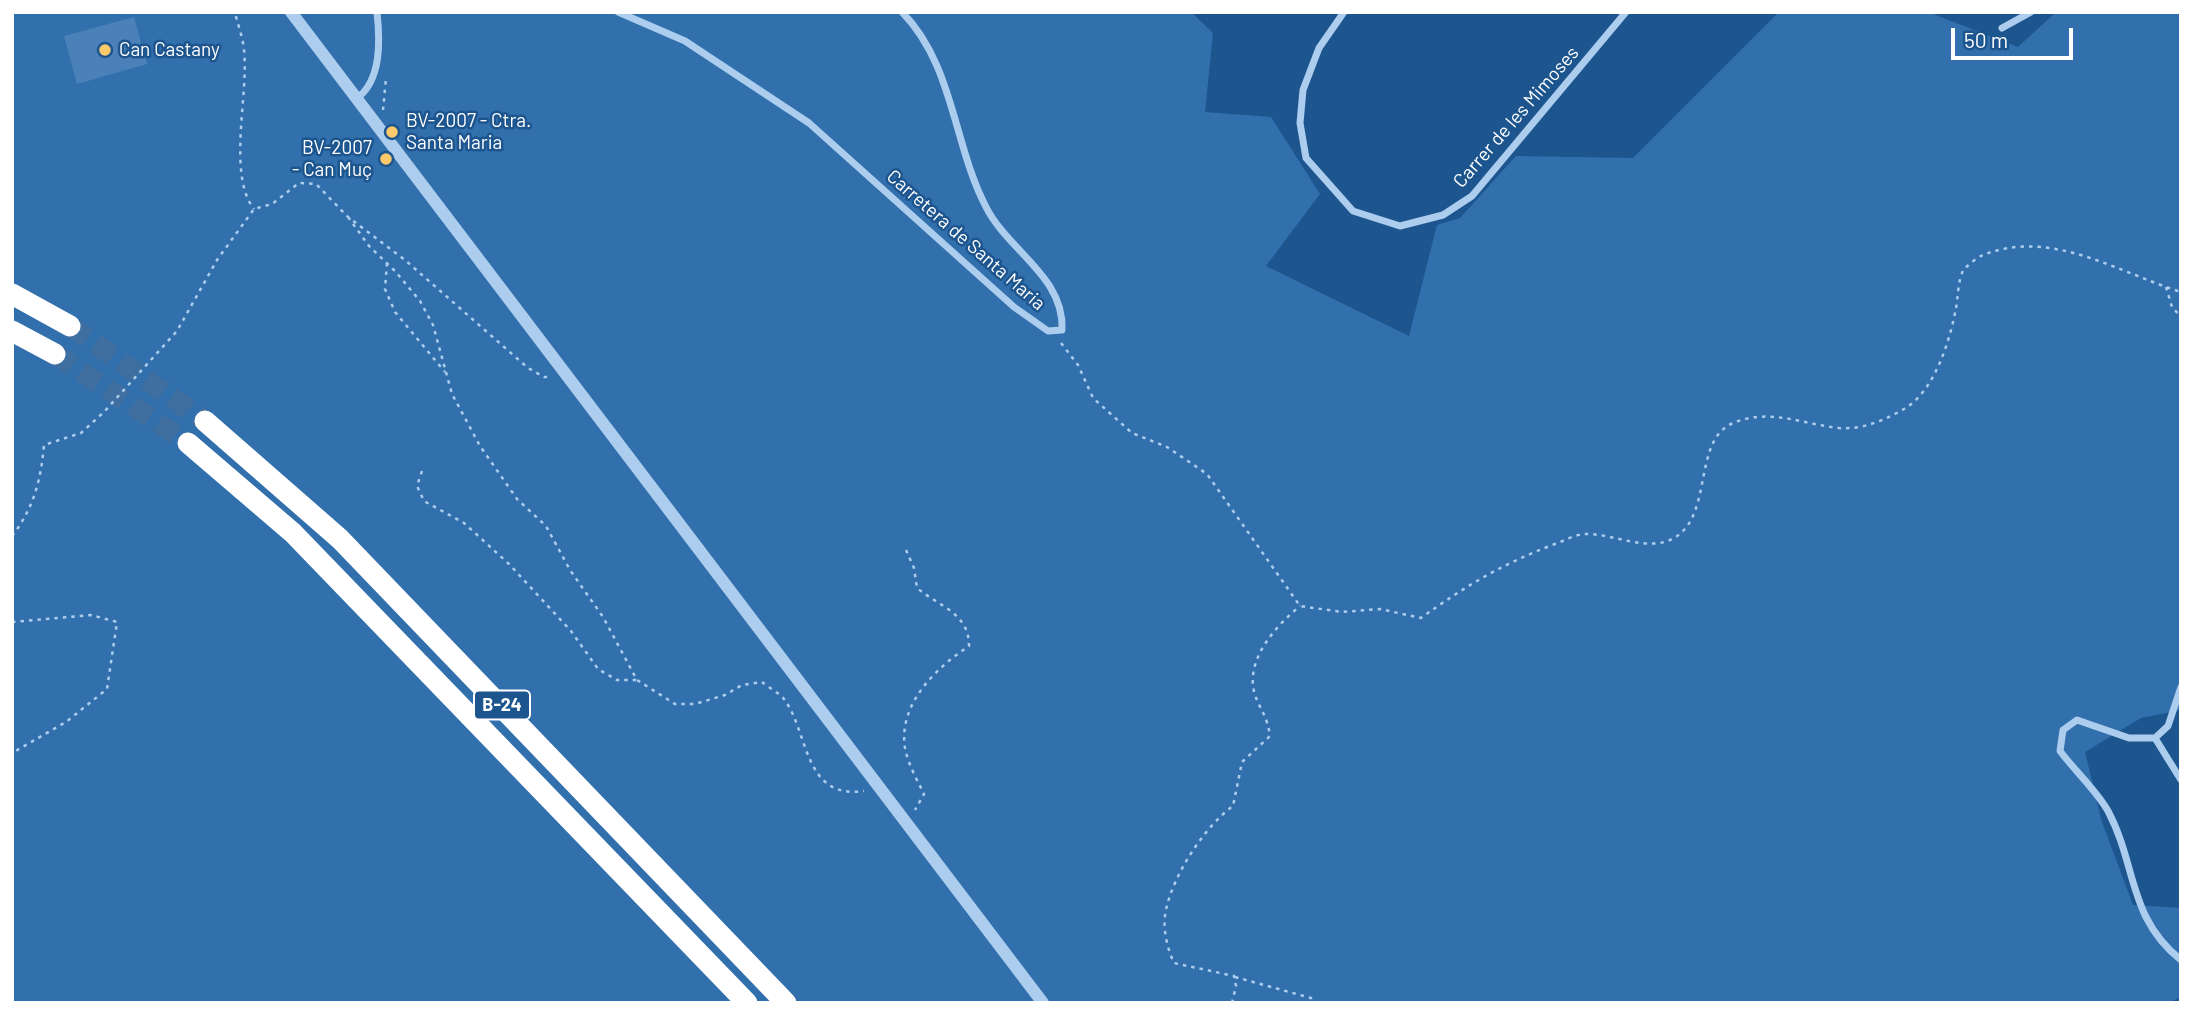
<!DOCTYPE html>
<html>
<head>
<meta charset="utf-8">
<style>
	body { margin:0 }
	#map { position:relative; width:2193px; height:1015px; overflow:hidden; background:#1d558f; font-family:Barlow,sans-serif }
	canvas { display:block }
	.frame { position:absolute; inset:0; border:14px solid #fff; pointer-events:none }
	.scale { position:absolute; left:1951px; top:28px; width:122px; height:32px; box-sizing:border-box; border:4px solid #fff; border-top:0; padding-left:9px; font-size:21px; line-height:24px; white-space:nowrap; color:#fff; -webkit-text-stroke:5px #1d558f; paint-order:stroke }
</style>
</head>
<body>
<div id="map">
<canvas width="2193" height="1015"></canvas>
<div class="frame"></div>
<div class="scale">50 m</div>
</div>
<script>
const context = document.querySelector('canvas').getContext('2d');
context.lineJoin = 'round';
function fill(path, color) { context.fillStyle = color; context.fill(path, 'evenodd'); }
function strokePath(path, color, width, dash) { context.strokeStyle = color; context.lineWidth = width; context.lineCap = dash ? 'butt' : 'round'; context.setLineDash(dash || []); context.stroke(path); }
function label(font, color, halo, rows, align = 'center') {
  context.font = font + ' Barlow,sans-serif'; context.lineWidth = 5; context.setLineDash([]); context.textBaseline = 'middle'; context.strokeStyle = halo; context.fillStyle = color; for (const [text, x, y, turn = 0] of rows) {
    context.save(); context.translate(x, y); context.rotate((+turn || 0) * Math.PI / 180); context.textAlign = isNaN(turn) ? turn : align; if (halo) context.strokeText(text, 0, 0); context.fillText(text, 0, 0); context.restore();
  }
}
fill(new Path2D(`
	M12,12h1179l22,21 -8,79 66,5 49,77 -54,72 143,70 28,-111 23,-7 56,-62 117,2 146,-146h149l90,35 38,-35h125v698l-40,8 -56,34 16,67 32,86 48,3v89l-13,6h-2156z`), '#3170ac');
fill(new Path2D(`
	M134,17l13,47 -70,20 -13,-48z`), '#4a81b8');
strokePath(new Path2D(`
	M70,326l135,95
	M55,354l133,89`), '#3f6ea0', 21, [21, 10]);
strokePath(new Path2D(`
	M230,12l5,1c3,12 8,25 9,37 5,43 -17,125 10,159
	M383,110l3,-32
	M348,217l21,29 26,25 25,30 13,24 19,69 28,52 37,53 29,27 24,44 33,47 34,63 38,24h20l30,-9 17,-10 20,-3c6,5 17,11 22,17 25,33 19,101 80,92
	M387,263l-2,26 10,23 50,60
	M2166,287l6,20 9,10
	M1061,343l17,22 15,33 39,35 35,14 40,27 93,132 42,6 38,-3 41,9c46,-33 81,-54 134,-74 9,-3 21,-10 30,-10 27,-1 63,19 89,4 39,-22 19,-96 57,-114 36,-17 71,0 108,4 23,2 46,-8 65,-19 31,-18 46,-69 52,-101 2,-10 2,-28 7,-37 3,-5 15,-14 20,-16 68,-27 134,17 198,37
	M422,471l-5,15 7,15 40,22 45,41 62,67 27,38 19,11h20
	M12,536c22,-28 29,-57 32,-91l37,-12 23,-21 73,-81 40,-71 37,-51 18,-5 27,-21 17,1 32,33 57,43 123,108 16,9h6
	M906,550l8,18 3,20c23,19 52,25 52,58 -33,22 -71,58 -64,102 3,16 12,32 19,46l-9,16
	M12,622l79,-7 26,7 -10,67 -41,33 -54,31
	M1235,977l76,21 3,5
	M1232,1003l4,-17 -2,-10 -60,-13c-7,-15 -12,-36 -8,-53 7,-35 39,-84 67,-104l9,-44 28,-26c-3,-21 -9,-24 -15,-41 -11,-35 21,-69 45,-89`), '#accded', 2.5, [3.5, 5]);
strokePath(new Path2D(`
	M618,12l67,29 124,82 205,184 34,24 14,-1c3,-53 -54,-79 -76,-123 -33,-63 -32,-142 -84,-195
	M1344,12l-25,36 -16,42 -3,33 6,35 47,53 47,15 43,-11 29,-19 154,-184
	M2002,28l29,-16
	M356,99c26,-18 24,-59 21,-87
	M2155,738h-26l-52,-18 -14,10 -3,21c15,20 36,39 48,60 29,55 20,107 73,149
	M2155,738l13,-12 13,-39
	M2155,738l26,42`), '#accded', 7);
strokePath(new Path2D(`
	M291,12l752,991`), '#accded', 12);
strokePath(new Path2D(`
	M12,294l58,32
	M12,331l43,23
	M205,421l135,118 446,464
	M188,443l105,90 454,470`), '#fff', 21);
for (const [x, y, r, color] of [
	[105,50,7,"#fcca6b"],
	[392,132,7,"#fcca6b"],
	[386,159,7,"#fcca6b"]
]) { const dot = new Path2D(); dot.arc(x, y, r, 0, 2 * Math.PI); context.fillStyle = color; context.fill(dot); strokePath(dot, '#1d558f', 2.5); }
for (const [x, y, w] of [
	[502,705,56]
]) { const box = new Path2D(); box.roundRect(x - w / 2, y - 14.5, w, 29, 5); context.fillStyle = '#1d558f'; context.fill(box); strokePath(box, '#fff', 2); }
label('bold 18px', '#fff', null, [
	["B-24",502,705]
]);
label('19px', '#fff', '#1d558f', [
	["Can Castany",119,50],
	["BV-2007 - Ctra.",406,121],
	["Santa Maria",406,143],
	["BV-2007",372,148,"right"],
	["- Can Muç",372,170,"right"]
], 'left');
label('19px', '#fff', '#1d558f', [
	["Carrer de les Mimoses",1516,117,-49],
	["Carretera de Santa Maria",966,240,41]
]);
</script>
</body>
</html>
